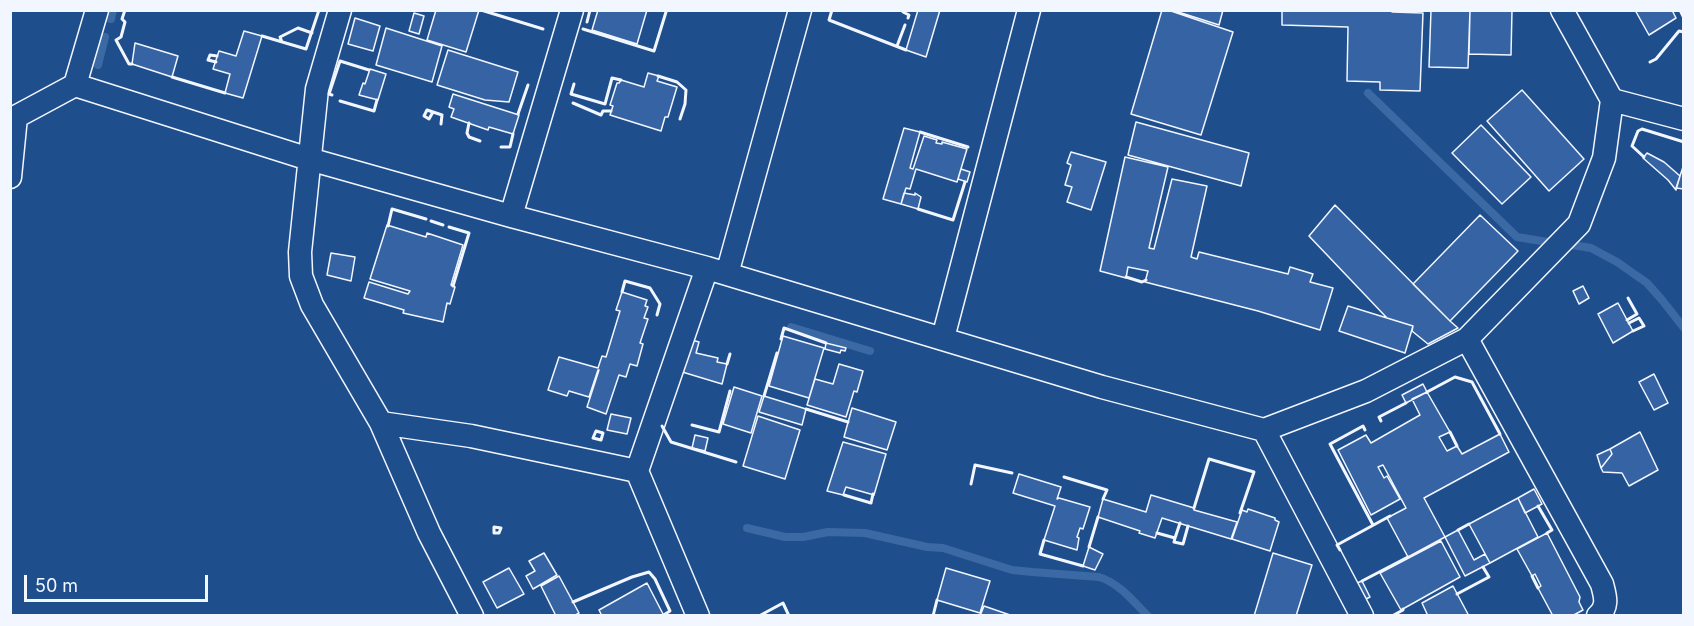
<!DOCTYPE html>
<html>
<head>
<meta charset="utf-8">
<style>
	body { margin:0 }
	#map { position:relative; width:1694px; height:626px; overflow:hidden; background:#1f4e8c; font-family:Inter,sans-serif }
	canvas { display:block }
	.frame { position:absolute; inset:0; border:12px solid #f2f6ff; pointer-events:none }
	.scale { position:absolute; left:24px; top:575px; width:184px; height:27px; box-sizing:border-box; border:3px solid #f2f6ff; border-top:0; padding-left:8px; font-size:18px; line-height:21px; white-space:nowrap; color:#f2f6ff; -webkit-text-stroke:4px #1f4e8c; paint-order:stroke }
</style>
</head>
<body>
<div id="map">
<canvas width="1694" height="626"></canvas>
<div class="frame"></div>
<div class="scale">50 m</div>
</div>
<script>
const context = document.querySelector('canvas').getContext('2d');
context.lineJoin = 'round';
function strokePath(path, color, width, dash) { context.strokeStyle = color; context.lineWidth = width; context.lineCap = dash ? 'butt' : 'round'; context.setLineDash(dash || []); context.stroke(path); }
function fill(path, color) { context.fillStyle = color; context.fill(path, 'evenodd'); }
strokePath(new Path2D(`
	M111,19l2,-9
	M98,65l7,-28
	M1368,93l149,144 37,6
	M1566,244l25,4 26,14 30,21 15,17 22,28
	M791,327l79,24
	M747,528l38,9h18l25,-5 37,1 62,14 16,1 69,22 20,2 67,5c20,6 34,24 49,39`), '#3b69a3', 8);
const building = new Path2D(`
	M436,10h43l-13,42 -39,-12z
	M598,10h49l-10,34 -45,-14z
	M918,10h22l-14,47 -20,-7z
	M1162,10h6l65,22 -32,103 -70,-21z
	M1172,10h51l-4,15z
	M1282,10h110v2l31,1 -3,78 -40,-1v-8l-33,-1 1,-54 -66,-2z
	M1431,10h39l-2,58 -39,-1z
	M1470,10h42l-1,45 -42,-1z
	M1635,10h37l4,8 -27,17z
	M414,13l10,3 -5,18 -10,-3z
	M355,18l25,8 -7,25 -25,-7z
	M386,28l56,18 -10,36 -56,-17z
	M244,31l18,5 -19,62 -18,-5 5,-19 -17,-5 6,-18 17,5z
	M135,43l43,13 -6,21 -40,-13z
	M448,50l70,22 -9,30 -24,-2 -48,-15z
	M370,69l16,5 -8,26 -19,-5 4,-12 2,1z
	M648,73l11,3 -2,5 20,6 -9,30h-3l-4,14 -51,-16 3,-9 -3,-1 7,-22h2l2,-3 23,7z
	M1522,90l62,69 -35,32 -62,-70z
	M453,94l66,21 -6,19 -24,-7 -1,3 -37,-13 3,-8 -5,-2z
	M1136,122l113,31 -8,33 -113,-31z
	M1481,125l50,52 -29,27 -50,-51z
	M904,128l16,4 -10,36 3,1 11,-33 13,4 -1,3 6,1v-2l25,7 -10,33 -41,-13 -6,20 -4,-1 -5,16 -18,-5z
	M1071,152l35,10 -15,48 -24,-8 5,-15 -7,-2 6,-20 -4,-2z
	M1647,153l17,9 16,14 -4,14 -8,-10 -25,-22z
	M1125,157l43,10 -19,81 5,1 18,-70 35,7 -16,71 6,2 2,-7 89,22 2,-7 23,7 -3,8 23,6 -13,42 -62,-19 -113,-29 3,-11 -20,-4 -2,11 -26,-7z
	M1684,164v25l-8,-1z
	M961,169l9,3 -3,10 -9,-3z
	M904,193l11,2v-2l6,4 -3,12 -17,-5z
	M1335,205l115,116 8,7 -30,16 -16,-13 1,-5 -26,-8 -78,-82z
	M1480,215l38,36 -68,70 -37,-37z
	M387,225l39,12 1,-4 36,12 -12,40 4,2 -5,17 -3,-1 -4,19 -40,-9 1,-3 -40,-12 5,-16 39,12 2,-3 -40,-12z
	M331,253l24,4 -4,24 -24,-6z
	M1583,286l6,12 -10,6 -6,-13z
	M622,292l25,8 -2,6 3,1 -4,11 4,1 -8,24 3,1 -6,22 -7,-2 -4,13 -7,-2 -13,39 -19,-7 12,-37h-1l-9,27 -20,-6 -2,5 -19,-6 11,-33 39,11 4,-12 4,1 14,-46 -4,-1z
	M1618,303l15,28 -20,12 -15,-29z
	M1348,306l65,20 -8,27 -66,-22z
	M783,336l41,12 -15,50 -40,-12z
	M688,339l11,3 -3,11 22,5 -1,4 10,2 -5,20 -43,-13z
	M826,343l20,5 -1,3 -4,-1 -1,3 -15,-4z
	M839,364l24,7 -6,21 -3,-1 -8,26 -39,-12 8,-26 18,5z
	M1654,374l14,29 -14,7 -15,-28z
	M1423,384l4,8 -21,11 -4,-8z
	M734,387l28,9 -11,37 -28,-9z
	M1427,392l23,40 -11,5 8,14 10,-5 5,8 38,-20 9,18 -85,46 21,39 -37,20 -21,-39 19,-10 -23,-43 -5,2 6,11 3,-2 13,23 -29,16 -33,-65 28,-15 5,8 49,-28 -8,-16z
	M764,396l42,13 -4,16 -43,-13z
	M852,408l44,14 -9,28 -43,-13z
	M611,414l20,4 -4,16 -20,-4z
	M758,416l42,14 -15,49 -42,-13z
	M1640,432l18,38 -29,16 -7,-13 -19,-1 -2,-4 11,-14 -2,-5z
	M695,435l13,3 -3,13 -13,-3z
	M843,442l43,12 -12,41 -28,-8 -3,8 -16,-4z
	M1610,449l2,5 -11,14 -4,-13z
	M1019,474l42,13 -4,12 2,-1 31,9 -7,22 -3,-1 -3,9 2,1 -2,12 -33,-10 11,-34 -42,-13z
	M1534,489l8,15 -17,9 -7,-15z
	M1151,495l43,13v2l43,12 -6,17 -69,-21 -7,20 -16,-5 1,-2 -42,-14 5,-18 43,13z
	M1518,498l20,39 -48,26 -21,-39z
	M1248,509l27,9v2l4,2 -9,29 -38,-12 10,-29 5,2z
	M1458,530l16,30 11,-6 5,9 -25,13 -20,-39z
	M1547,533l33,64 -1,5 4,8 -11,6h-19l-15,-28 3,-2 -6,-12 -3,2 -15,-27z
	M1441,541l19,36 -59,33 -21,-37z
	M1089,547l14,7 -8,16 -12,-4z
	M544,553l13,22 -24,14 -7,-13 9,-5 -6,-10z
	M1273,553l39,12 -16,51h-42z
	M509,568l15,26 -27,14 -14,-26z
	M946,568l44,13 -10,32 -43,-13z
	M559,576l20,37 -5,3h-18l-15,-30z
	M1362,581l8,16 -4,2 -9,-16z
	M647,583l16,31 -3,2h-58l-3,-6z
	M1453,586l16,30h-41l-6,-13z
	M984,606l29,10h-33z`);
fill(building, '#3563a3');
strokePath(building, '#f2f6ff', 1.5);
const minor = new Path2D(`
	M340,10l-23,79 -17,163 1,24 11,29 69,118 48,110 43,83
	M1562,10l50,90 72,19
	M75,85l234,74 202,57 196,52 395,119 162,43 102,-39 101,-52 112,-115 25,-66 8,-58
	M10,120l65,-35 22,-75
	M10,177l6,-60
	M511,216l61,-206
	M727,274l73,-264
	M943,338l86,-328
	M1467,339l135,245c3,12 7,22 -4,32
	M381,423l90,13 166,35
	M1264,430l98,186
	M698,616l-61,-145 70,-203`);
strokePath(minor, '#f2f6ff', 25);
strokePath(minor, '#1f4e8c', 22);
strokePath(new Path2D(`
	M125,10l-3,9 3,3 -4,15 -5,3 13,24h3
	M481,10l62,19
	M832,10l-3,10 77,30
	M904,10l-1,2 6,3 -1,3
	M1680,10l4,8
	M587,22l3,-12
	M583,29l71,22 12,-39
	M262,36l44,13 13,-39
	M282,42l-2,-5 18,-9 14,5
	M897,46l8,-21
	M216,62l-8,-2 2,-5 7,1
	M1650,62l6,-3 23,-28 5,1
	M658,76l19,6 9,8 -1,14 -5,15
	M172,77l53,16
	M574,84l-3,10 34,10 7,-26 9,2
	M332,95l-3,-1 11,-33 29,9
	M340,101l34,10 3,-11
	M573,103l28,12 2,-4h8
	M433,112l-4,7 -5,-3 3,-6 15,5 -1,9
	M518,114l10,-29
	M469,123l-2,10 2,4 11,4
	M920,132l48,15
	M501,147h9l3,-13
	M1644,157l-12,-11 6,-15 4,-2 42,13
	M918,209l35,11 12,-38
	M431,221l12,4
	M388,226l4,-17 34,10
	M449,227l20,6 -16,53
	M1126,277l16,5 4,-2
	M622,292l3,-11 25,7 10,16 -3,11
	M1627,320l10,-6 -9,-16
	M1629,323l10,-5 5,8 -11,5
	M781,339l3,-11 42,15
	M727,364l3,-10
	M1427,392l28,-15 17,5 28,52
	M764,396l13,-43
	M806,409l42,13
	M1381,421l-2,-4 27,-14
	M692,425l27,7 11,-41
	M662,426l9,16 65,20
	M1365,430l-2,-4 -33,18 43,81
	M596,431l7,2 -2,7 -8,-2z
	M1450,432l7,14
	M1064,477l43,13 -4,9
	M971,484l4,-19 37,8
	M844,495l27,8 2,-9
	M1538,506l14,24 -5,3
	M1194,508l15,-49 45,13 -14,41
	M494,527l7,1 -2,5h-5z
	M1458,530l11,-6
	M1157,533l18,5 -1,4 9,2 5,-18
	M1175,538l5,-15
	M1044,540l-4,14 43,12
	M1089,547l9,-30
	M1340,550l-3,-5 53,-29
	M1532,576l6,12
	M1362,581l46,-24
	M1457,594l32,-17 -6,-10
	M573,602l59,-25 17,-5 6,7 15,32 -8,5
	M759,616l24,-13 6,13
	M933,616l4,-16
	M1392,616l11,-6v-1`), '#f2f6ff', 3);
</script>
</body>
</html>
